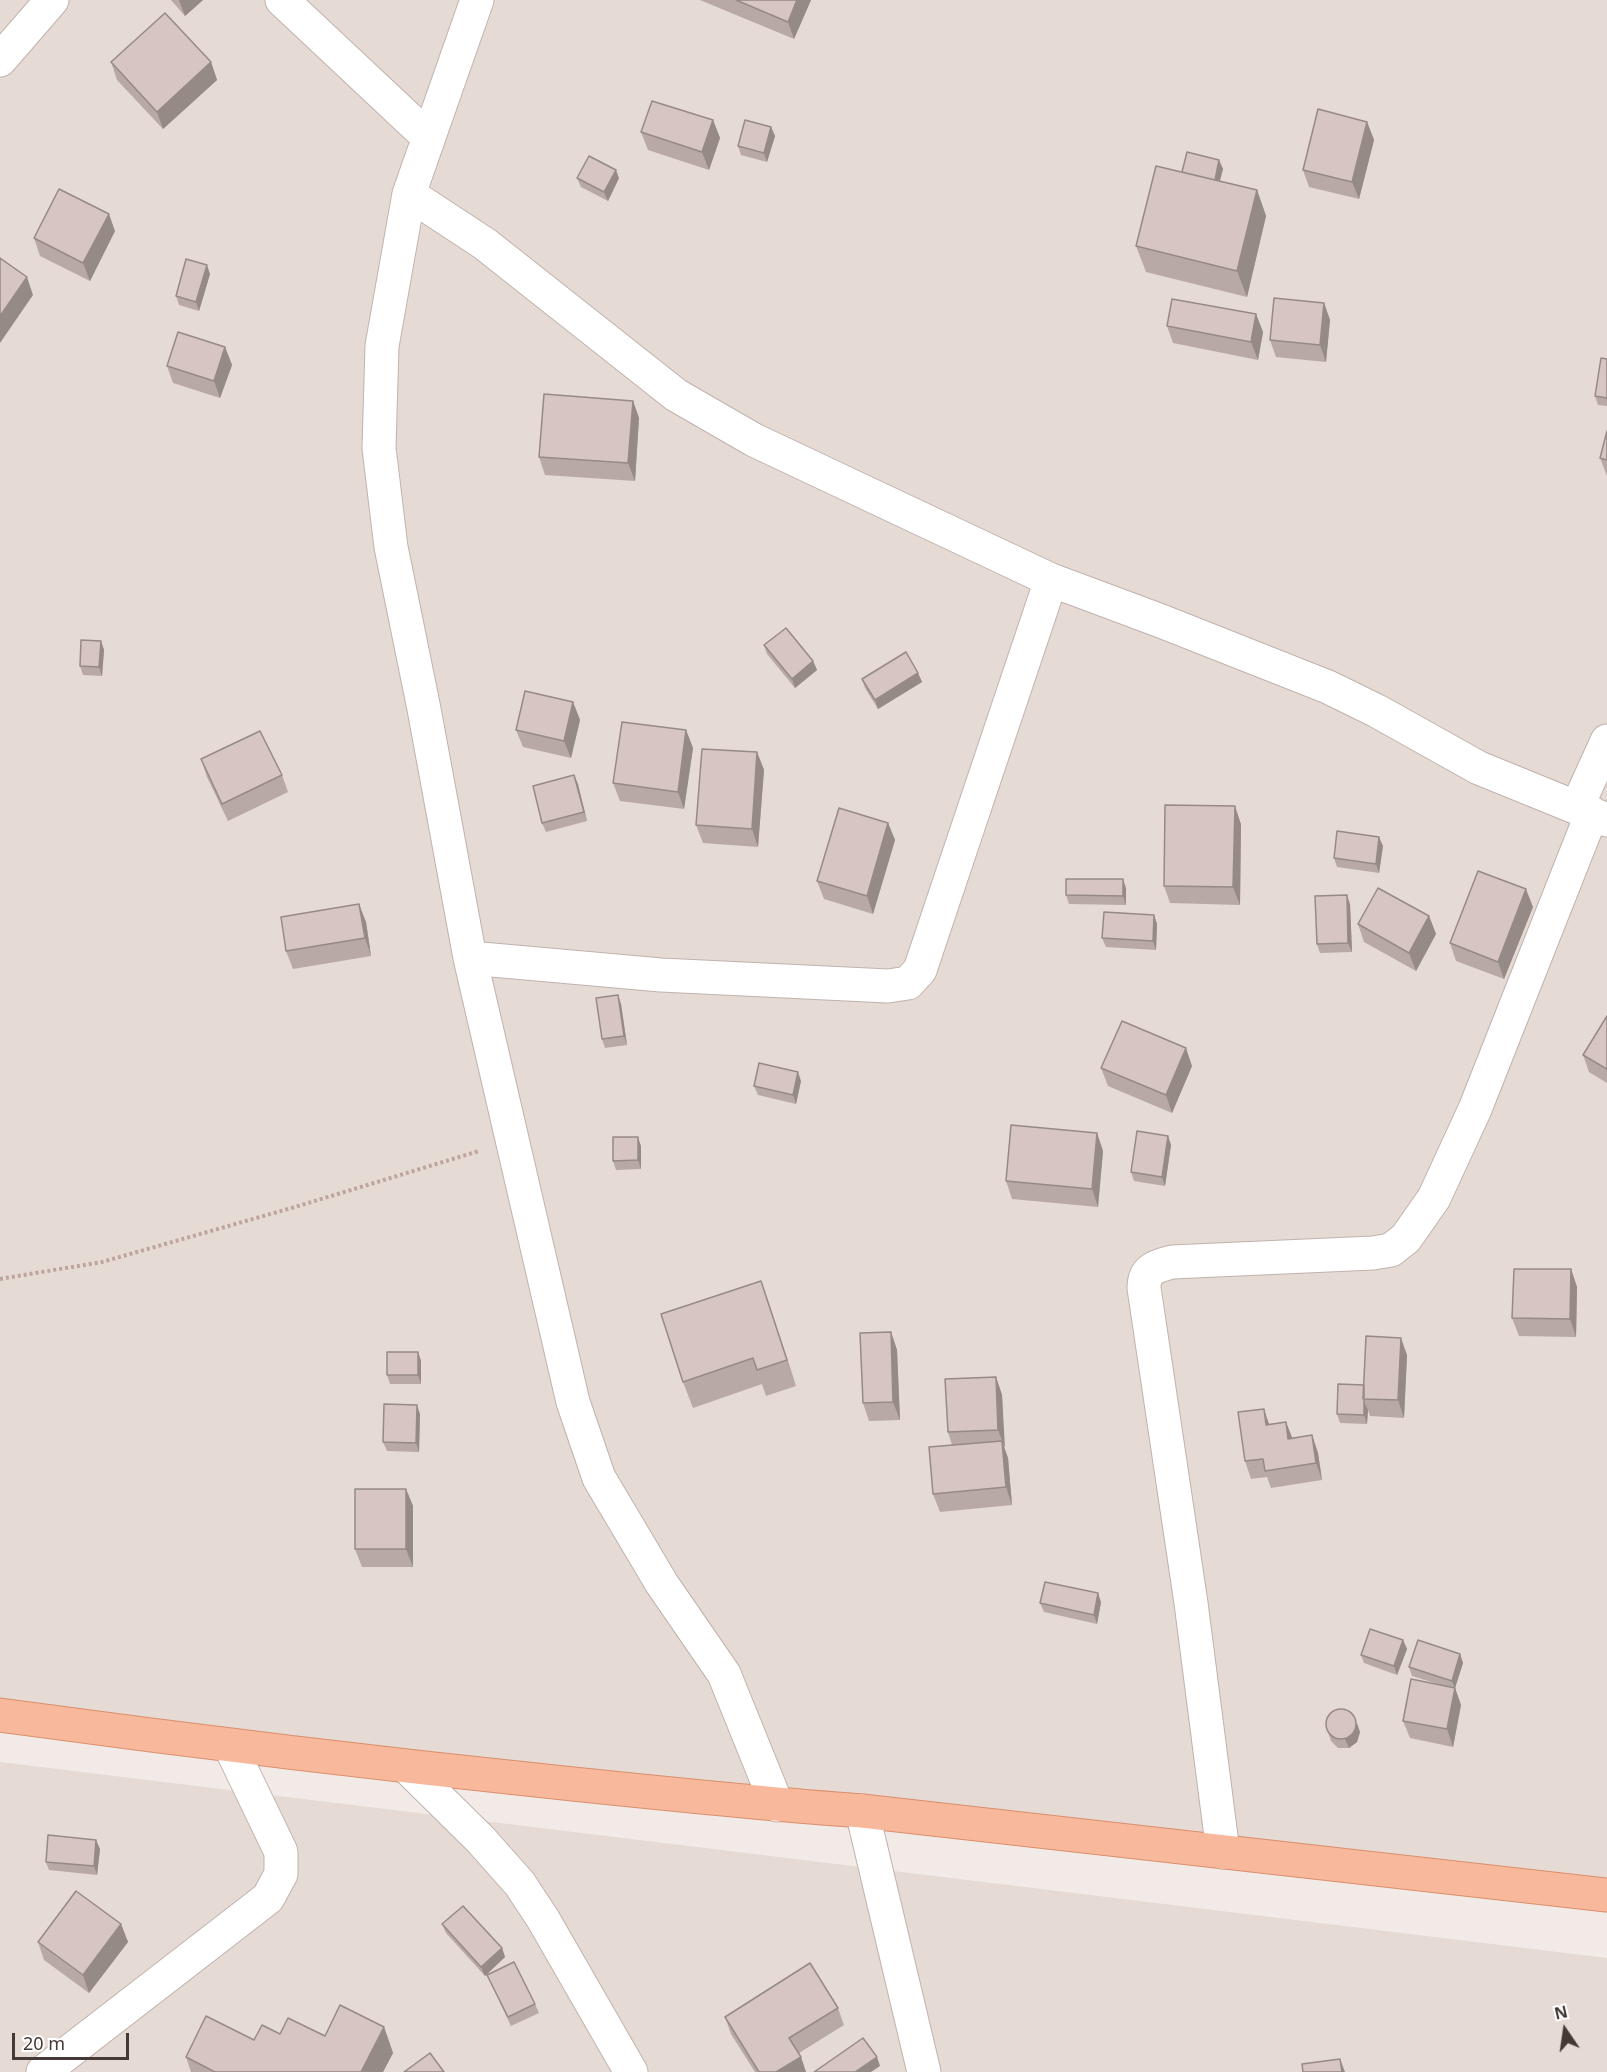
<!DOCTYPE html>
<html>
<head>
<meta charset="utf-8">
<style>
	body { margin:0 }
	#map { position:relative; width:1607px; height:2072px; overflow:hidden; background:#f2eae7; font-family:"Noto Sans",sans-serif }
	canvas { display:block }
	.north { position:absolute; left:1535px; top:2000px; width:60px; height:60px; -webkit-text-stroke:4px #fff; paint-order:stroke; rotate:347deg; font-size:16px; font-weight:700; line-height:24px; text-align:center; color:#453936 }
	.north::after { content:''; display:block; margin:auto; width:21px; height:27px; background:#453936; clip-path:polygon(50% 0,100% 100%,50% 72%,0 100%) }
	.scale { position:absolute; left:12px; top:2033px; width:117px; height:27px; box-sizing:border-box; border:3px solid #453936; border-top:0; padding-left:8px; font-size:18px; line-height:21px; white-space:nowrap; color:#453936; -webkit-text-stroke:4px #fff; paint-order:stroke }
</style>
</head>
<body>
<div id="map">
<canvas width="1607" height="2072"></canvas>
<div class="north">N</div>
<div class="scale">20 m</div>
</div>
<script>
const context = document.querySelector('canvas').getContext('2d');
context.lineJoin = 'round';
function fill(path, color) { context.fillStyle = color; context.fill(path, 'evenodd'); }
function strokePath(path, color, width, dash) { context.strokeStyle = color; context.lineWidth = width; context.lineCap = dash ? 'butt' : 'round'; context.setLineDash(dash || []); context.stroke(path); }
fill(new Path2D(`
	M0,0h1607v1895l-1607,-180z
	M0,1762l1607,196v114h-1607z`), '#e6dad5');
const minor = new Path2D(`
	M282,0l146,137
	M477,0l-68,194 -27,152 -3,102 12,99 33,162 46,249 103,444 26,76 63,106 62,90 53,131
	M0,60l52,-60
	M409,194l76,50 191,151 78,45 297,140 110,41 167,66 49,24 102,57 128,52
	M1577,807l30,-66
	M470,958l191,17 227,11 20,-3 12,-13 131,-390
	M407,1767l74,73 39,44 23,35 88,153
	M862,1811l62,261
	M1223,1852l-32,-249 -47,-315c0,-19 12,-22 28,-26l201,-9 18,-3 15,-12 28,-40 41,-89 117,-296
	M43,2072l225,-174 13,-24v-22l-51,-106`);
const major = new Path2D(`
	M0,1715c191,26 381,49 573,69 96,10 192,20 289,27l745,84`);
strokePath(minor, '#c0b2ad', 35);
strokePath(major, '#db8e6c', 35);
strokePath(new Path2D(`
	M0,1279l102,-17 193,-55 184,-56`), '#bea59c', 4, [3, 3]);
strokePath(minor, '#fff', 33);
strokePath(major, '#f7b89b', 33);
fill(new Path2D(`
	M171,0h32l-18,16z
	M700,0h111l-17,39z
	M111,62h100l6,18 -54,49 -46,-49z
	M713,120l7,18 -11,32 -61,-20 -7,-18z
	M1367,122l7,18 -15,59 -50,-12 -6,-17z
	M771,127l4,9 -8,26 -26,-7 -3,-9z
	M1219,160l4,9 -3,12 37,9 9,26 -19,81 -101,-25 -10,-26 46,-74z
	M577,178h42l-11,23 -27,-14z
	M115,231l-25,50 -50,-25 -6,-18z
	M210,274l-11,37 -20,-6 -3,-9z
	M1324,303l6,17 -4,42 -50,-5 -6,-17z
	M1256,314l7,18 -5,28 -85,-17 -6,-17z
	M225,347l7,18 -12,33 -47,-15 -6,-17z
	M1607,359v47l-9,-1 -3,-9z
	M633,401l6,17 -4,63 -90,-6 -6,-18z
	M1607,431v45l-7,-18z
	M101,641l3,9 -2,26 -19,-1 -3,-9z
	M764,645l49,16 4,9 -22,18 -28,-34z
	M918,673l4,9 -44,27 -13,-21 -3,-9z
	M573,702l7,18 -9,38 -48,-11 -7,-17z
	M686,730l7,18 -9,61 -64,-8 -7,-18z
	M757,752l7,18 -6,77 -55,-4 -7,-18z
	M201,759l81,16 6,17 -60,29 -21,-44z
	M574,775l13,46 -41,11 -4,-9z
	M888,823l7,17 -22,74 -49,-15 -7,-18z
	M1241,824l-1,81 -70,-2 -6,-17z
	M1383,846l-4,27 -42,-6 -3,-9z
	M1126,888v17l-57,-1 -3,-9z
	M1350,904l2,48 -32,1 -3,-9z
	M1533,907l-29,72 -48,-18 -6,-18z
	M1154,915l3,9 -1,26 -50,-3 -4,-9z
	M1429,916l7,18 -20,37 -52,-29 -6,-18z
	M366,922l5,34 -78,13 -7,-18z
	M621,1004l6,41 -22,3 -3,-9z
	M1607,1016v67l-18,-11 -6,-17z
	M1192,1066l-20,47 -64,-27 -7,-18z
	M801,1081l-5,23 -38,-9 -4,-9z
	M1097,1133l6,18 -5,56 -86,-8 -6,-18z
	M1168,1136l3,9 -6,41 -31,-5 -3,-9z
	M641,1146v23l-25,1 -3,-9z
	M1571,1269l6,18 -1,50 -57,-1 -7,-18z
	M770,1307l26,79 -30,10 -4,-12 -69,24 -10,-26z
	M891,1332l6,18 3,70 -31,1 -6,-18z
	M418,1352l3,9v23h-31l-3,-9z
	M1407,1355l-3,63 -34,-2 -2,-6 -1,14 -27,-1 -3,-9 27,-29z
	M996,1377l6,18 2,53 4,10 4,47 -72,7 -7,-18 19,-49 -4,-13z
	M420,1414l-1,38 -32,-1 -4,-9z
	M1286,1422l6,16 20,-3 6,18 4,27 -51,8 -4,-11 -16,2 -6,-18 24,-37z
	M406,1489l7,17v61h-51l-7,-18z
	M1101,1602l-4,22 -53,-12 -4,-9z
	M1403,1640l4,9 -10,26 -33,-12 -3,-8z
	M1460,1654l3,9 -8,25 6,17 -8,42 -43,-9 -7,-17 35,-37 -26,-8 -3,-9z
	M1328,1732h32l-3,10 -8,6h-11l-7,-7z
	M100,1849l-3,26 -48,-5 -3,-8z
	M121,1924l7,18 -39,51 -45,-33 -6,-18z
	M442,1924l60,24 3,9 -20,19 -39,-43z
	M487,1975l48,29 4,9 -28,13 -20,-42z
	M838,2008l6,17 -45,28 7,19h-51l-24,-38 -6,-17z
	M384,2027l9,26 -10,19h-192l-5,-15 94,-23 45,2z`), '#b8a9a5');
fill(new Path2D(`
	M179,0h24l-18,16z
	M797,0h14l-17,39 -6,-17z
	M211,62l6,18 -54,49 -6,-17z
	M713,120l7,18 -11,32 -7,-18z
	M1367,122l7,18 -15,59 -7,-17z
	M771,127l4,9 -8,26 -3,-9z
	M1219,160l4,9 -6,22 -3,-9z
	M616,170l3,8 -11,23 -4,-9z
	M1257,190l9,26 -19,81 -10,-26z
	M109,214l6,17 -25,50 -7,-18z
	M207,265l3,9 -11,37 -3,-9z
	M27,277l6,18 -33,48v-27z
	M1324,303l6,17 -4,42 -6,-17z
	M1256,314l7,18 -5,28 -7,-18z
	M225,347l7,18 -12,33 -6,-17z
	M633,401l6,17 -4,63 -7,-18z
	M101,641l3,9 -2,26 -3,-9z
	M813,661l4,9 -22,18 -3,-9z
	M918,673l4,9 -44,27 -3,-9z
	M573,702l7,18 -9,38 -7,-17z
	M686,730l7,18 -9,61 -6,-17z
	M757,752l7,18 -6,77 -6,-18z
	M574,775l4,9 9,37 -3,-9z
	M1235,806l6,18 -1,81 -7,-18z
	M888,823l7,17 -22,74 -6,-18z
	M1379,837l4,9 -4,27 -3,-9z
	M1123,879l3,9v17l-3,-9z
	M1526,889l7,18 -29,72 -6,-17z
	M1347,895l3,9 2,48 -4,-9z
	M359,904l7,18 5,34 -6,-18z
	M1154,915l3,9 -1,26 -3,-9z
	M1429,916l7,18 -20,37 -7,-18z
	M618,995l3,9 6,41 -3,-9z
	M1186,1048l6,18 -20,47 -6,-18z
	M798,1072l3,9 -5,23 -3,-9z
	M1097,1133l6,18 -5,56 -6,-18z
	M1168,1136l3,9 -6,41 -3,-9z
	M638,1137l3,9v23l-3,-9z
	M1571,1269l6,18 -1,50 -6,-18z
	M761,1281l9,26 26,79 -9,-26z
	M891,1332l6,18 3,70 -7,-18z
	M1401,1338l6,17 -3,63 -6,-18z
	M418,1352l3,9v23l-3,-9z
	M996,1377l6,18 3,53 -7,-18z
	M1364,1402l4,8 -1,14 -3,-9z
	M417,1405l3,9 -1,38 -3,-9z
	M1264,1409l6,18 -4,-2z
	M1286,1422l7,18 -5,-1z
	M1312,1435l6,18 4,27 -6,-17z
	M1002,1441l6,17 4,47 -6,-18z
	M406,1489l7,17v61l-7,-18z
	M1098,1593l3,9 -4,22 -3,-9z
	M1403,1640l4,9 -10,26 -3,-9z
	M1460,1654l3,9 -8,25 6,17 -8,42 -6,-18 8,-40 -3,-8z
	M1357,1723l3,9 -3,10 -8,6 -4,-9z
	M96,1840l4,9 -3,26 -3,-9z
	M121,1924l7,18 -39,51 -6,-18z
	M502,1948l3,9 -20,19 -4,-9z
	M384,2027l9,26 -10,19h-22z
	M801,2057l5,15h-30z
	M877,2057l3,9 -9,6h-16z
	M1340,2059l5,13h-3z`), '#968a86');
const building = new Path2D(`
	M736,0h61l-9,22z
	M165,13l46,49 -54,50 -46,-50z
	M652,101l61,19 -11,32 -61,-20z
	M1318,109l49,13 -15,60 -49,-12z
	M745,120l26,7 -7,26 -26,-7z
	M1187,152l32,8 -4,20 -33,-8z
	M589,156l27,14 -12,22 -27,-14z
	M1156,166l101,24 -20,81 -101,-25z
	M59,189l50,25 -26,49 -49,-25z
	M0,258l27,19 -27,39z
	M186,259l21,6 -11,37 -20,-6z
	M1274,298l50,5 -4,42 -50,-5z
	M1172,299l84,15 -5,28 -84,-16z
	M178,332l47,15 -11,34 -47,-15z
	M1601,358l6,1v39l-12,-2z
	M544,394l89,7 -5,62 -89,-6z
	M1607,431v29l-7,-2z
	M786,628l27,33 -21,18 -28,-34z
	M81,640l20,1 -2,26 -19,-1z
	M906,652l12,21 -43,27 -13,-21z
	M525,691l48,11 -9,39 -48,-11z
	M622,722l64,8 -8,62 -65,-9z
	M260,731l22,44 -60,29 -21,-45z
	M702,749l55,3 -5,77 -56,-4z
	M574,775l10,37 -42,11 -9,-37z
	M1165,805l70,1 -2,81 -69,-1z
	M839,808l49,15 -21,73 -50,-15z
	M1337,831l42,6 -3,27 -42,-6z
	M1478,871l48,18 -28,73 -48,-19z
	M1066,879h57v17l-57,-1z
	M1378,888l51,28 -20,37 -51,-29z
	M1347,895l1,48 -31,1 -2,-48z
	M359,904l6,34 -79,13 -5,-34z
	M1104,912l50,3 -1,26 -51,-3z
	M618,995l6,41 -22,3 -6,-41z
	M1607,1016v53l-24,-14z
	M1122,1021l64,27 -20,47 -65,-27z
	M759,1063l39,9 -5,23 -39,-9z
	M1011,1125l86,8 -5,56 -86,-8z
	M1137,1131l31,5 -6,41 -31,-5z
	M613,1137h25v23l-25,1z
	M1514,1269h57l-1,50 -58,-1z
	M761,1281l26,79 -30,10 -4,-12 -70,24 -22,-68z
	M891,1332l2,70 -30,1 -3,-70z
	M1366,1336l35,2 -3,62 -35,-1z
	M387,1352h31v23h-31z
	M996,1377l2,53 -50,2 -3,-53z
	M1338,1384l26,1v30l-27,-1z
	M384,1404l33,1 -1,38 -33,-1z
	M1264,1409l2,16 20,-3 2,17 24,-4 4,28 -51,8 -2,-12 -18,2 -7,-49z
	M1002,1441l4,46 -73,7 -4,-47z
	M355,1489h51v60h-51z
	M1045,1582l53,11 -4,22 -54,-12z
	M1370,1629l33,11 -9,26 -33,-11z
	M1418,1640l42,14 -8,27 -43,-14z
	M1411,1679l44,9 -8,41 -44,-8z
	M1326 1724a15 15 0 1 1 30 0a15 15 0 1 1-30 0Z
	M48,1835l48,5 -2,26 -48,-4z
	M76,1891l45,33 -38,51 -45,-33z
	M463,1906l39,42 -21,19 -39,-43z
	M514,1962l21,42 -27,13 -21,-42z
	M810,1963l28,45 -49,30 12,19 -25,15h-17l-34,-55z
	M340,2005l44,22 -23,45h-146l-29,-15 20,-41 48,24 8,-15 18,9 8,-16 37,18z
	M863,2038l14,19 -22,15h-41z
	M430,2053l14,19h-40z
	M1340,2059l2,13h-39l-1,-8z`);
fill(building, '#d6c5c0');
strokePath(building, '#968a86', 1.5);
</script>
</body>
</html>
